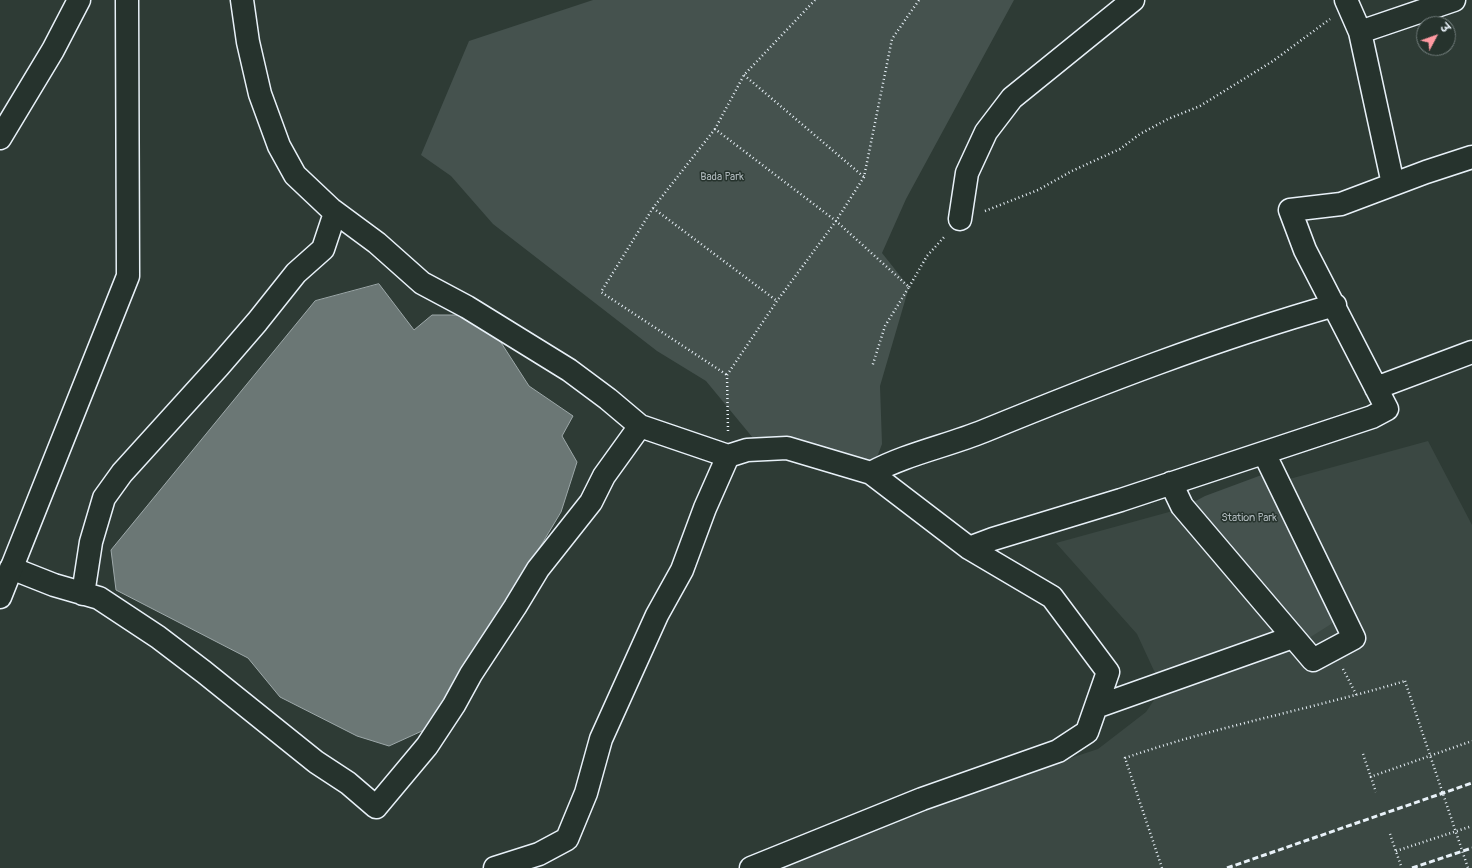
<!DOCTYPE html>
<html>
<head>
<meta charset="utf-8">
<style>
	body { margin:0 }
	#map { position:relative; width:1472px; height:868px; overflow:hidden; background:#2e3b35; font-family:Pangolin,"Playpen Sans Deva",sans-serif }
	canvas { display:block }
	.north { position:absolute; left:1416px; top:16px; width:40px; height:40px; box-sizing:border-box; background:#26332d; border:1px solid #747f7e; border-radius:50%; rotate:49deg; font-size:11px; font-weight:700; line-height:16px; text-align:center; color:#e8f1f8 }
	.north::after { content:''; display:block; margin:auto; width:14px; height:18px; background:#ff9aa2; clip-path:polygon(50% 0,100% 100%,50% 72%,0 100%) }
</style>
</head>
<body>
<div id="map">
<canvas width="1472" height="868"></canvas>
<div class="north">उ</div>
</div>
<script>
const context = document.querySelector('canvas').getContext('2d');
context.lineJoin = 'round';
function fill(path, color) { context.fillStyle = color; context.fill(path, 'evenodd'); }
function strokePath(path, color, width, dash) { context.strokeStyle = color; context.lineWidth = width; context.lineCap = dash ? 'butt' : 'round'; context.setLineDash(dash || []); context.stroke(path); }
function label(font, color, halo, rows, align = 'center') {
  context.font = font + ' Pangolin,sans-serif'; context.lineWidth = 3; context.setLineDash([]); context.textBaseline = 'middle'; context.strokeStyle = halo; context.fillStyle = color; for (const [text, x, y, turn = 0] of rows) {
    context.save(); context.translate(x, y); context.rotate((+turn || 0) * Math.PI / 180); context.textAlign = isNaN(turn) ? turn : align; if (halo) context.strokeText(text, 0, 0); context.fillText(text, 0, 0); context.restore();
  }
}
fill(new Path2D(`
	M1428,441l44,84v343h-724l198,-69 152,-50 48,-37 16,-24 -25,-54 -81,-91z`), '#3b4843');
fill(new Path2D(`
	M593,0h421l-108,199 -24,54 27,34 -29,99 2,58 -11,29 -82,-35h-36l-47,-57 -49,-30 -164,-127 -42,-48 -30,-21 48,-114z
	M1267,473l72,146 -30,19 -119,-134 15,-8z`), '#45524e');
const water = new Path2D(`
	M379,284l35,46 18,-15h36l32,26 29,45 44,30 -11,20 15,26 -16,50 -128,214 -44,20 -32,-10 -77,-39 -32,-39 -132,-68 -5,-40 204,-249z`);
fill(water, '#6b7775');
strokePath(water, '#9da8a9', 1);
const minor = new Path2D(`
	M242,0l6,42 12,52 19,52 16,29 36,34 46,34 45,40 45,24 102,63 39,29 32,27 88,30 19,-6 40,-2 84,25 98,75 83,49 56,75 -21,60 -29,19 -136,48 -171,69
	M1346,0l14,32 33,152
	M1360,32l94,-32
	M0,138l53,-88 26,-50
	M960,219l7,-46 19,-41 26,-34 121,-98
	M1376,388l96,-36
	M871,473c35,-19 76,-27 113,-42 115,-47 231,-92 351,-126
	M1171,483l11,23 131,154 41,-22 -90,-185
	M969,548l24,-9 128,-39 251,-83 15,-8 -82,-159 -15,-40 51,-6 85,-32 46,-15
	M11,568l43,17 45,13 59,39 46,35 112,90 32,21 28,24 51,-61 27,-41 17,-31 44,-67 23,-38 53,-67 13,-26 36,-50
	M83,594l8,-52 13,-44 18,-25 97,-107 38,-44 39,-49 27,-24 12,-36
	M1096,707l197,-70
	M495,868l44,-14 28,-15 19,-46 15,-54 56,-124 25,-45 23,-62 23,-52`);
const tertiary = new Path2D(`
	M0,597l128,-321 -1,-276`);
strokePath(minor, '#e8f1f8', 25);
strokePath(tertiary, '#e8f1f8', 25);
strokePath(new Path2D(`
	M815,0l-71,75 -29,54 121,92 73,66 -24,39 -13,41
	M744,75l120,102
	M715,129l-62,79 -52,84 126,83
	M653,208l124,93
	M985,211l53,-21 34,-19 48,-22 20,-15 28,-15 32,-13 73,-45 57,-42
	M909,287l18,-31 18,-20
	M728,431l-1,-56 50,-74 59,-80 28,-44 28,-138 27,-39
	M1343,669l14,27
	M1363,754l13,38
	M1370,777l102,-36
	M1390,834l11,32
	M1396,851l76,-25
	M1162,868l-37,-110c92,-32 187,-49 280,-77`), '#e8f1f8', 2.5, [1, 3]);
strokePath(minor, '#26332d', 22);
strokePath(tertiary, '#26332d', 22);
strokePath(new Path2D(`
	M1227,868l245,-85
	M1412,868l60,-20`), '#e8f1f8', 3, [6, 3]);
strokePath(new Path2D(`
	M1405,681l63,187`), '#e8f1f8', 2.5, [1, 3]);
label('11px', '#afb9bc', '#26332d', [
	["Bada Park",722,177],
	["Station Park",1249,518]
]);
</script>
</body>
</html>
